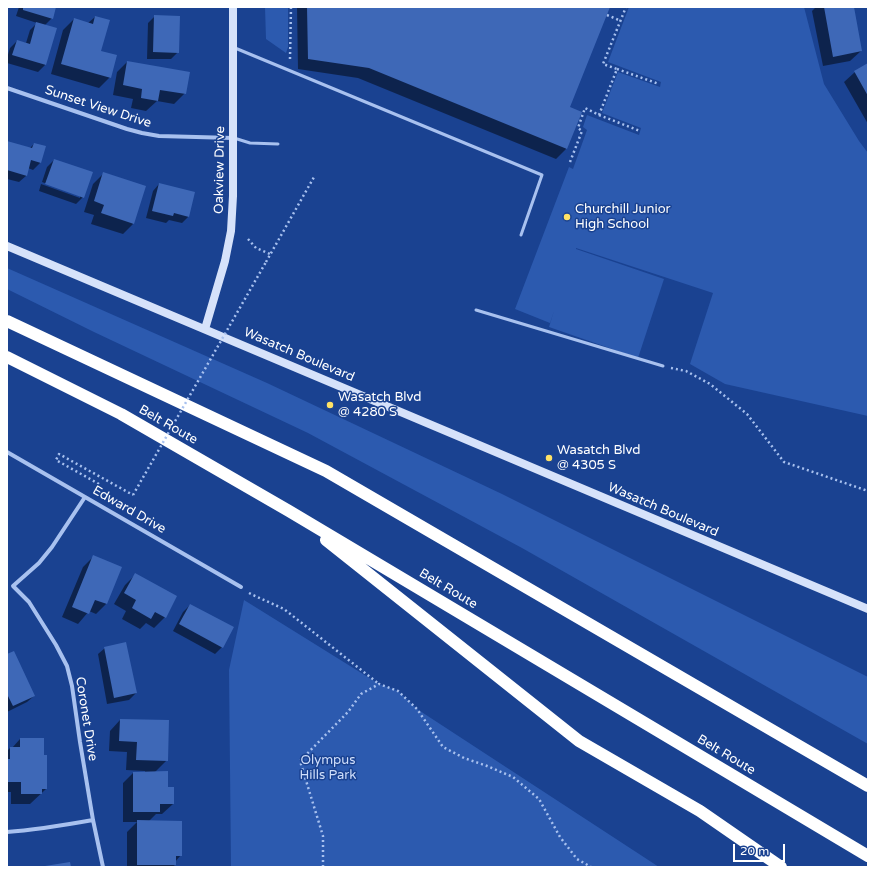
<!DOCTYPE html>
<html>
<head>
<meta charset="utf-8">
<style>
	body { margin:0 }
	#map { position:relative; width:875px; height:874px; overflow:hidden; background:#1a4291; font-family:"Varela Round",sans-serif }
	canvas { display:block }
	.frame { position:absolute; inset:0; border:8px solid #fff; pointer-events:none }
	.scale { position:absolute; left:733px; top:844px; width:52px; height:18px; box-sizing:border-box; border:2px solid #fff; border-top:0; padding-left:5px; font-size:12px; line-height:14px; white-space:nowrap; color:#fff; -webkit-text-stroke:3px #1a4291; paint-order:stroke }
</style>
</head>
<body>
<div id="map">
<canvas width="875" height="874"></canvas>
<div class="frame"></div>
<div class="scale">20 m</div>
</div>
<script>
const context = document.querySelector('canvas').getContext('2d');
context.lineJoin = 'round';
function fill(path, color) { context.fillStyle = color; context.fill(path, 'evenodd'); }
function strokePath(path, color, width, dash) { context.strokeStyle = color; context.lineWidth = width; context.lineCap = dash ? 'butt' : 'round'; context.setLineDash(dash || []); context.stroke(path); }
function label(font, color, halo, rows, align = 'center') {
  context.font = font + ' "Varela Round",sans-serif'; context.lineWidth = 3; context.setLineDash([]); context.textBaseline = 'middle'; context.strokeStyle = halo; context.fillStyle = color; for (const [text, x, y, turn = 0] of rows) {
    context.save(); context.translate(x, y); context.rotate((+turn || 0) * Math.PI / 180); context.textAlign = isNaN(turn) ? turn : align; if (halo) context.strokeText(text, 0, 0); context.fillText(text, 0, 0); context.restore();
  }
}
fill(new Path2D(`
	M265,7h23v40l-2,6 -20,-14z
	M629,7h175l20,77 35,57 9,12v263l-143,-32 -35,-20 23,-71 -137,-45v1l88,30 -26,79 -89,-31 5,-16 -4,12 -35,-14 54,-142 4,2 14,-39 -4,-3 4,-12 52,20 2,-7 -39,-15 16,-41 42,15 1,-5 -53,-20z
	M7,268l260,115 235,111 366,183v67l-346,-196 -214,-115 -214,-101 -87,-43z
	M244,600l135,84 19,7 19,18 242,158h-428l-2,-197z`), '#2c5aaf');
fill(new Path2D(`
	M19,7h36l-3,11 -7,7 10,4 -10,36 -7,7 -31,-9v-5l3,-10 7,-7 9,2 4,-13 7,-7 -21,-7z
	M297,7h312l-41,101 -2,41 -10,10 -198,-81 -60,-9z
	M816,7h37l8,44 -11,10 -27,5 -11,-55z
	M155,16l23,36 -7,7h-24l1,-36z
	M95,17l5,35 10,25 -11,11 -48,-14 12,-44 11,-11 14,4z
	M127,62l58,31 -11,11 -17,-3 -11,10 -15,-3 2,-9 -20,-4 4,-23z
	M868,64v60l-24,-42 11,-10z
	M7,142l23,6 4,-4 11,3 -5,16 -7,7 -5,-2 -2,8 -7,6 -12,-3z
	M54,160l29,37 -7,7 -37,-13 2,-7 39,14v-2l-38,-14 5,-15z
	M104,173l29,51 -10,10 -32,-10 3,-9 -10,-3 9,-28z
	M159,184l30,32 -7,7 -13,-3 -3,3 -20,-5 7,-27z
	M94,556l27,12 -15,36 -10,10 -7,-3 -11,13 -16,-7 21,-50z
	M135,575l30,42 -11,11 -8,-5 -6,6 -18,-10 4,-8 -12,-7 11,-19z
	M190,605l32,42 -7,7 -42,-23 10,-19z
	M105,648l31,45 -7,7 -22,4 -9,-50z
	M7,655l27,41 -7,6 -20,10z
	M120,720l47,40 -12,12 12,16 6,16 -11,10h-6l-7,7 32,34 -6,7v3l-3,2h-45v-35l10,-10h-14v-39l10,-10 12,-1v-1l-19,-1 1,-18 -18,-1 1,-20z
	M20,739l26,50 -16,15h-19v-12h-4v-41l3,-3h2z`), '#0007');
fill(new Path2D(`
	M23,7h33l-3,12 -30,-9z
	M307,7h303l-40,100 12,5 -15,37 -198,-81 -61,-9z
	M824,7h30l8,44 -29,6z
	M154,15l26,1 -1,37 -26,-1z
	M95,16l15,4 -9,31 16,4 -6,23 -50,-14 13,-46 19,6z
	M36,22l21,6 -11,37 -34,-10 5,-15 13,4z
	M127,61l63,11 -4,22 -26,-4 -2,11 -17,-3 1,-9 -19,-4z
	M868,63v33l-14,-25z
	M7,141l25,7 2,-5 12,3 -5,17 -10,-3 -4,16 -20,-6z
	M54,159l39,13 -9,26 -39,-14z
	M103,172l43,14 -12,38 -33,-11 3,-8 -10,-4z
	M159,183l36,9 -6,25 -15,-4 -1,3 -21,-5z
	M93,555l29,12 -15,37 -12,-4 -6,14 -17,-7z
	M135,573l42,23 -11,22 -11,-6 -4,7 -19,-11 4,-8 -12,-7z
	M190,604l44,23 -11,21 -44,-24z
	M126,642l11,51 -23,5 -10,-51z
	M14,651l21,45 -22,10 -6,-12v-40z
	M120,719l49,1 -1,41 -32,-1 1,-18 -18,-1z
	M20,738h24v17h3v34h-5v5h-21v-12h-14v-23h3v-12h10z
	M168,771v16h6v17h-14v8h-27v-40z
	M137,820l45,1v35h-6v9h-39z
	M70,862l1,5h-26v-1z`), '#3e68b7');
strokePath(new Path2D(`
	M607,15l14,6
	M290,59l1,-52
	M617,69l42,15
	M599,115l41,16
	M570,162l12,-31 -4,-3 7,-20 14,7 18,-46 -14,-5 23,-57
	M248,239l8,9 14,6
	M266,262l48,-85
	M671,368l15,3 24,13 37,30 37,48 84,29
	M99,484l-43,-24 3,-6 74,41
	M249,593l4,2 31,14 95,75
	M323,867v-31l-23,-75 48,-49 13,-18 18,-10 19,7 19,18 26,38 21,11 23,8 26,11 26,22 21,38 17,22 14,8`), '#a8c1ef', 2.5, [2, 3]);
strokePath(new Path2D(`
	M235,48l307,127 -21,60
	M234,138l16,5 28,1
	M476,310l187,56`), '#a8c1ef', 3);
strokePath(new Path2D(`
	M7,88l120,41 15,4 17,3 74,2
	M7,452l234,135
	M85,497l-33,50 -13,16 -26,23 16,16 27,43 11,21 5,20 8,56 13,78 10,47
	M7,832c29,-2 58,-7 86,-12`), '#a8c1ef', 4);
strokePath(new Path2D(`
	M7,246l861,363
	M205,329l20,-68 6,-30 2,-35v-189`), '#d6e2fa', 8);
strokePath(new Path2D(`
	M7,321l319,150 542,315
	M7,357l114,57 168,97 579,345
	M326,540l253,201 121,70 81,56`), '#fff', 12);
strokePath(new Path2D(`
	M133,495l133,-233`), '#a8c1ef', 2.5, [2, 3]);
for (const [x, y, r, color] of [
	[567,217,4,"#ffe266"],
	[330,405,4,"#ffe266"],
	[549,458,4,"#ffe266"]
]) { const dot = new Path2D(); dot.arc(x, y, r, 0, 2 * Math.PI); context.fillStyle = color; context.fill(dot); strokePath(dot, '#1a4291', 1.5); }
label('13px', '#fff', '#1a4291', [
	["Sunset View Drive",98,107,18],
	["Oakview Drive",220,170,-89],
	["Wasatch Boulevard",299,355,23],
	["Belt Route",168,425,30],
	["Edward Drive",129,510,30],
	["Wasatch Boulevard",663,510,23],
	["Belt Route",448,589,31],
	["Coronet Drive",86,719,81],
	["Belt Route",726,755,31]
]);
label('13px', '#fff', '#1a4291', [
	["Churchill Junior",575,210],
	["High School",575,225],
	["Wasatch Blvd",338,398],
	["@ 4280 S",338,413],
	["Wasatch Blvd",557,451],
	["@ 4305 S",557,466]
], 'left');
label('13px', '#cfdefb', '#1a4291', [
	["Olympus",328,761],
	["Hills Park",328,776]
]);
</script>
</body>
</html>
